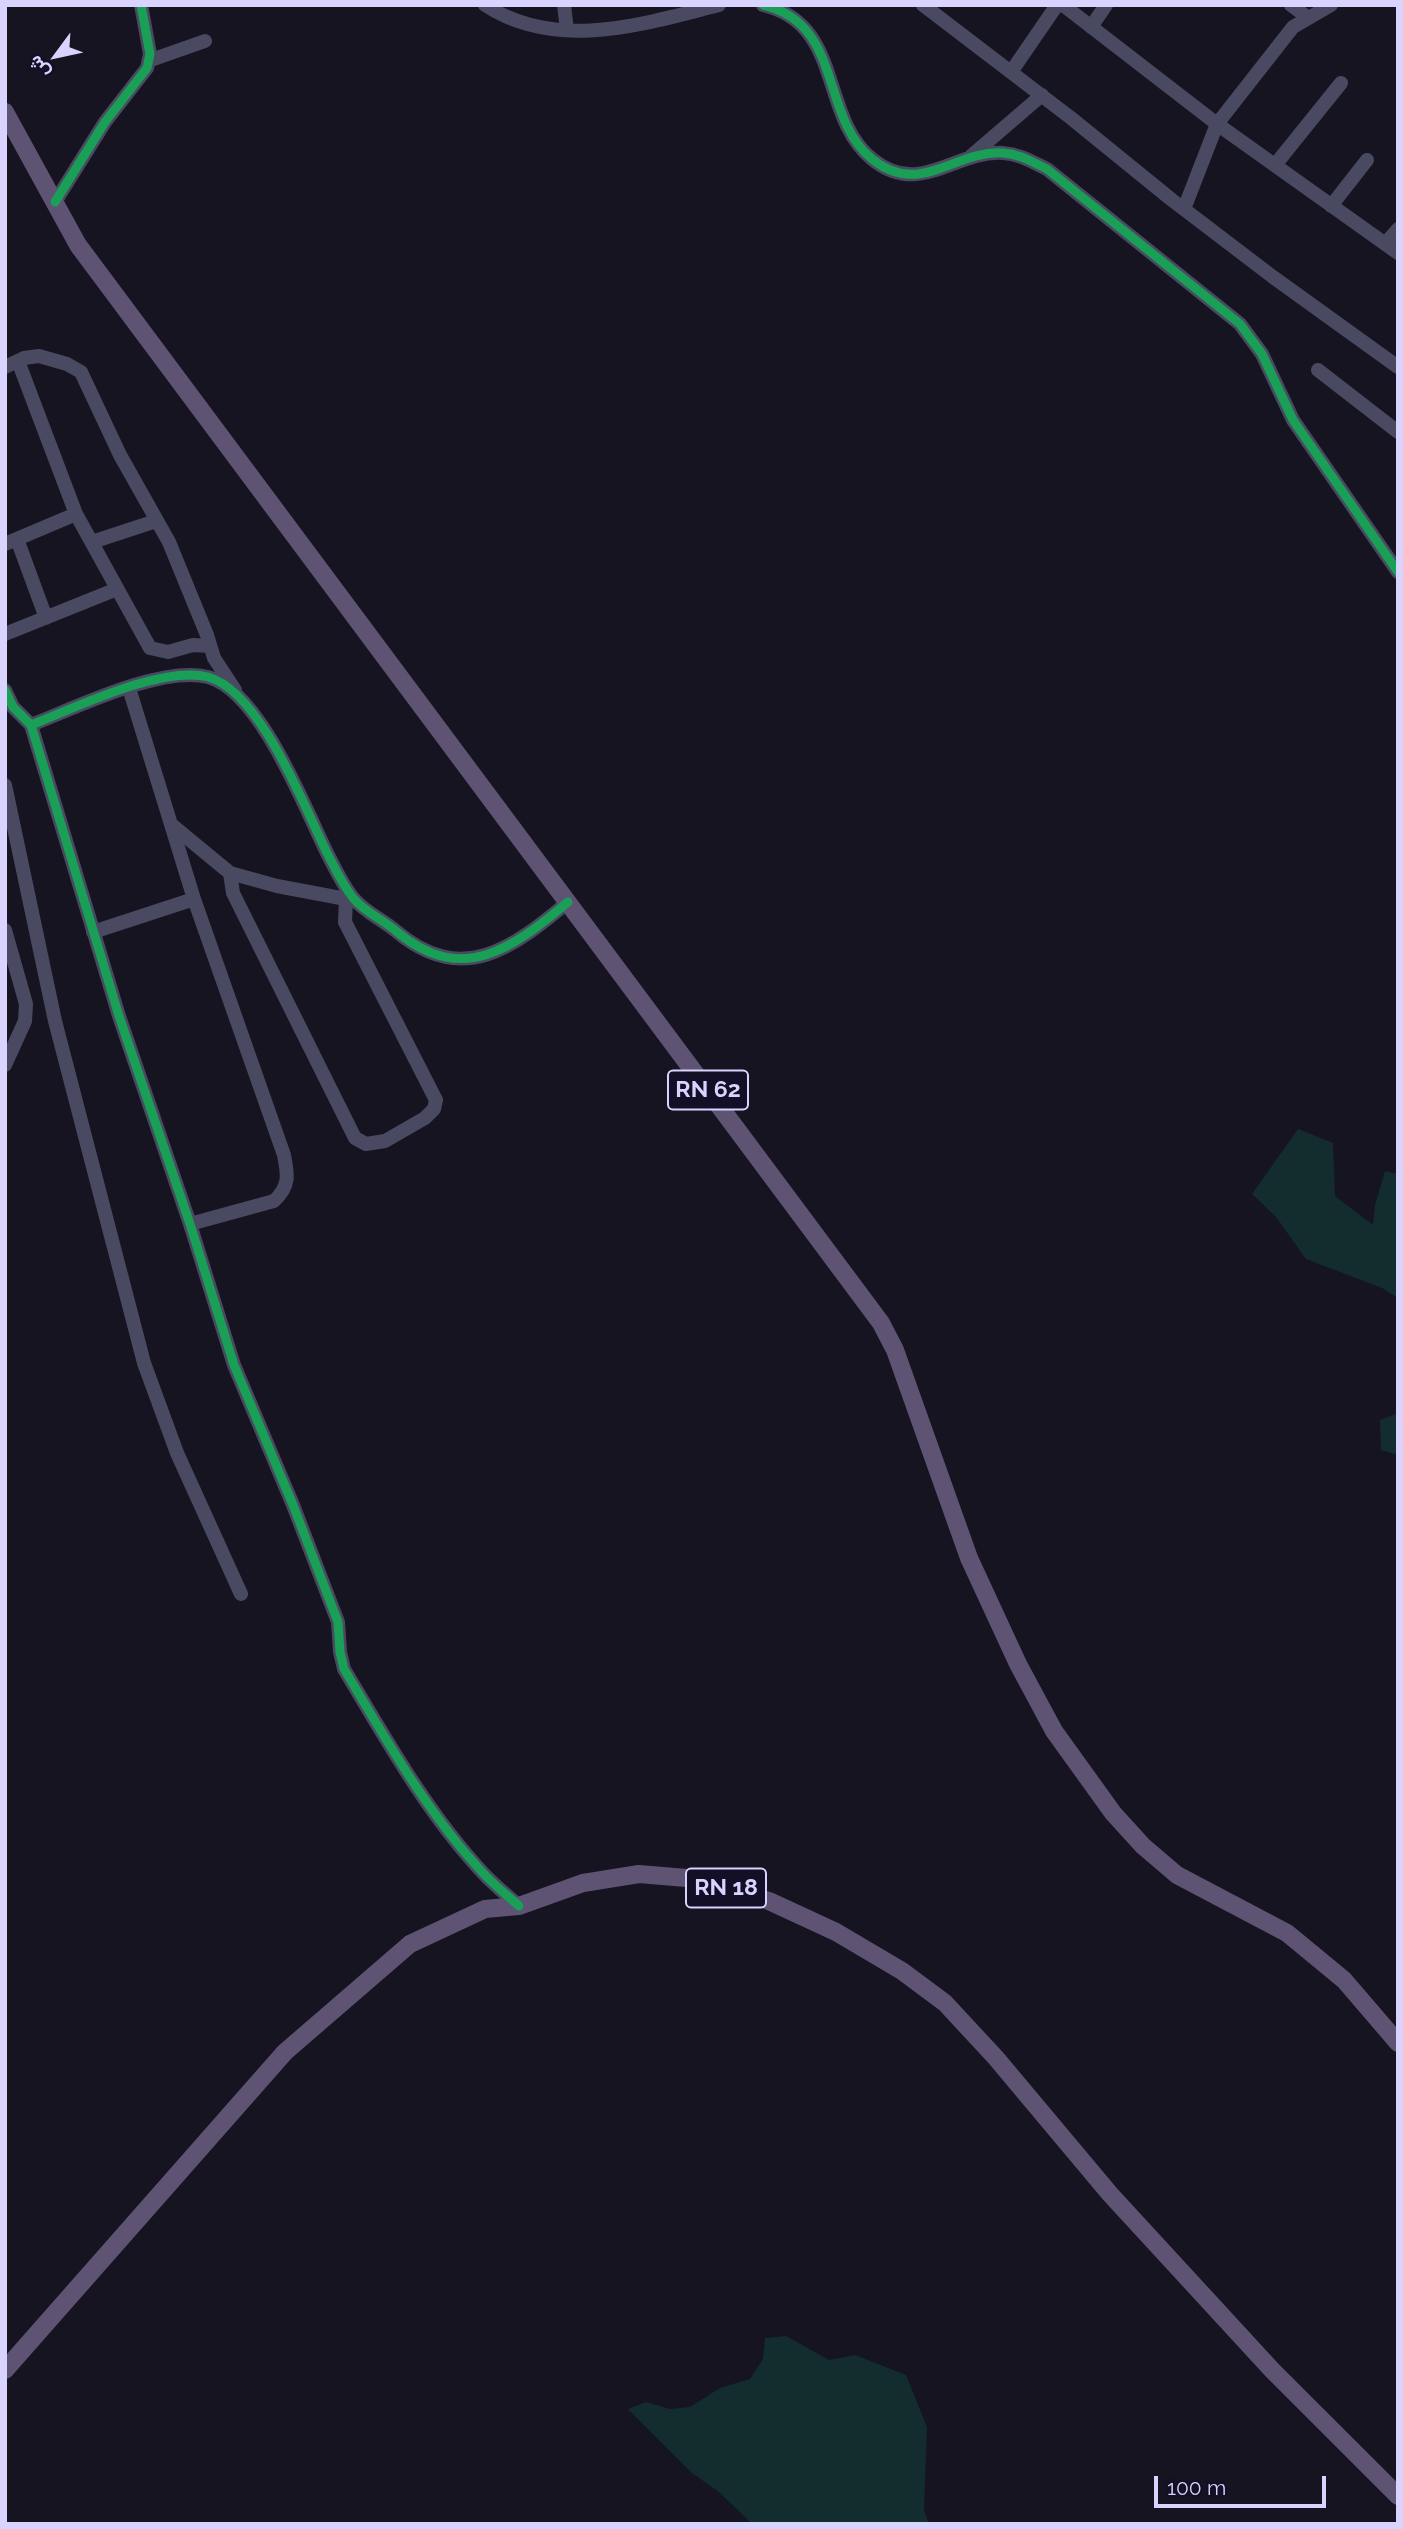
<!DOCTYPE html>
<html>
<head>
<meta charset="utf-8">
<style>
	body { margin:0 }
	#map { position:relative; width:1403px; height:2529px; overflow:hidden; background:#161421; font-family:Raleway,Vazirmatn,sans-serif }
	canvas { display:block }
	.frame { position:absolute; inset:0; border:7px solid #d9d4ff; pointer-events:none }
	.north { position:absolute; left:21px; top:21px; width:70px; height:70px; -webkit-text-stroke:5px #130f26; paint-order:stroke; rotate:237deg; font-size:19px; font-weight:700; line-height:28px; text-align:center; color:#d9d4ff }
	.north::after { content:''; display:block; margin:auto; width:24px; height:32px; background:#d9d4ff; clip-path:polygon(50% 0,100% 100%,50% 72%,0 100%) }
	.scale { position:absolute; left:1154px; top:2476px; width:172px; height:32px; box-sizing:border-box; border:4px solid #d9d4ff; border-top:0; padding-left:9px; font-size:21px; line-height:24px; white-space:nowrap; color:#d9d4ff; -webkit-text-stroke:5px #130f26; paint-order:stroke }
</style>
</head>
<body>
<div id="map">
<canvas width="1403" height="2529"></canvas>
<div class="frame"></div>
<div class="north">ش</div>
<div class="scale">100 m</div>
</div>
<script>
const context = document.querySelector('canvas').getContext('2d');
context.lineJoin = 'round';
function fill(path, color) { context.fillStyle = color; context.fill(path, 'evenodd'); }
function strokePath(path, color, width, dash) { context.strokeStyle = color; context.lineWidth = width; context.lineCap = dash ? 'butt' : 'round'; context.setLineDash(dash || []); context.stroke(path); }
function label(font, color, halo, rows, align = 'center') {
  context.font = font + ' Raleway,sans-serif'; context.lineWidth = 5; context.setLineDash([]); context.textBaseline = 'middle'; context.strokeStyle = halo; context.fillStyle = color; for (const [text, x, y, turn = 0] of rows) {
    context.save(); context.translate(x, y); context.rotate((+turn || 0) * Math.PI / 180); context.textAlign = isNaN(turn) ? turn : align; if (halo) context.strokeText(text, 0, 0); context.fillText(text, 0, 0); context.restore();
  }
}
fill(new Path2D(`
	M1298,1129l35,14 2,53 38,29 2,-20 10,-34 13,3v124l-16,-10 -76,-29 -30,-42 -24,-23z
	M1398,1413v42l-17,-5 -1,-30z
	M786,2336l43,24 26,-5 51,20 21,52 -3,83 5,14 -178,-1 -32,-31 -27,-19 -64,-64 18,-7 24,7 20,-2 30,-19 30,-9 13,-20 2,-21z`), '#132c2d');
strokePath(new Path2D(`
	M485,5c72,47 158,19 234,0
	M564,5l3,25
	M763,5c81,19 56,111 109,154 48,39 82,-9 131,-6 17,1 29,9 44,16l193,155 22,30 31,66 105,152
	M923,5l148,113 101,82 101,77 125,90
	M1063,5l154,119 181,129
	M1291,5l16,12
	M1091,27l15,-22
	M151,60l54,-19
	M1011,72l46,-67
	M971,156l71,-61
	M1275,165l66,-82
	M55,202l50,-80 42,-54 3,-14 -9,-49
	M1331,206l36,-46
	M1184,209l33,-85 76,-97 38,-22
	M1385,244l13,-15
	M18,361l58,153 74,134 18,4 25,-7 17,1
	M5,367l19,-9 15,-2 28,8 14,8 39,83 49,87 38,93 7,23 21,32
	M1318,370l80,62
	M17,539l29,79
	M92,542l64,-21
	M5,544l71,-30
	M5,634l112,-45
	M129,688l65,211 90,256c4,20 6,31 -10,46l-84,23
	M5,690l8,17 18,18 88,291 71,208 44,141 59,140 45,117 2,30 4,17c42,70 83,144 139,204 11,12 24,22 36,33
	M31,725c44,-17 131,-60 177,-48 52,14 96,129 119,176 8,15 16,33 27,46 11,13 29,21 42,32 66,56 117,17 172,-29
	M5,785l50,236 89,342 33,90 64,141
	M173,826l57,47 3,20 122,245 11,6 19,-3 40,-23 9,-9 2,-9 -91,-178 1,-23h8
	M230,873l47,13 69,13
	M5,930l21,74 -1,17 -20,44
	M93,932l101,-33`), '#4a4962', 14);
strokePath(new Path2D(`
	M5,112l73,133 803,1078 14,27 74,208 49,106 36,67 59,82 30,33 34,29 110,58 57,47 54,63
	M5,2370l280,-318 125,-108 75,-35 34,-3 64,-23 56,-9 59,5 71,22 67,31 66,39 43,32 51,55 114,136 162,176 126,126`), '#5e5373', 18);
strokePath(new Path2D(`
	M763,5c81,19 56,111 109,154 48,39 82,-9 131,-6 17,1 29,9 44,16l193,155 22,30 31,66 105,152
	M55,202l50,-80 42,-54 3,-14 -9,-49
	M5,690l8,17 18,18 88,291 71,208 44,141 59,140 45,117 2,30 4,17c42,70 83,144 139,204 11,12 24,22 36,33
	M31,725c44,-17 131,-60 177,-48 52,14 96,129 119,176 8,15 16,33 27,46 11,13 29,21 42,32 66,56 117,17 172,-29`), '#1a9f57', 9);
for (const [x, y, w] of [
	[708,1090,80],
	[726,1888,80]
]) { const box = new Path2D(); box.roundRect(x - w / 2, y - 19.5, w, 39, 5); context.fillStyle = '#130f26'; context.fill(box); strokePath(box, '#d9d4ff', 2); }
label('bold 23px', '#d9d4ff', null, [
	["RN 62",708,1090],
	["RN 18",726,1888]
]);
</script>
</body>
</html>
